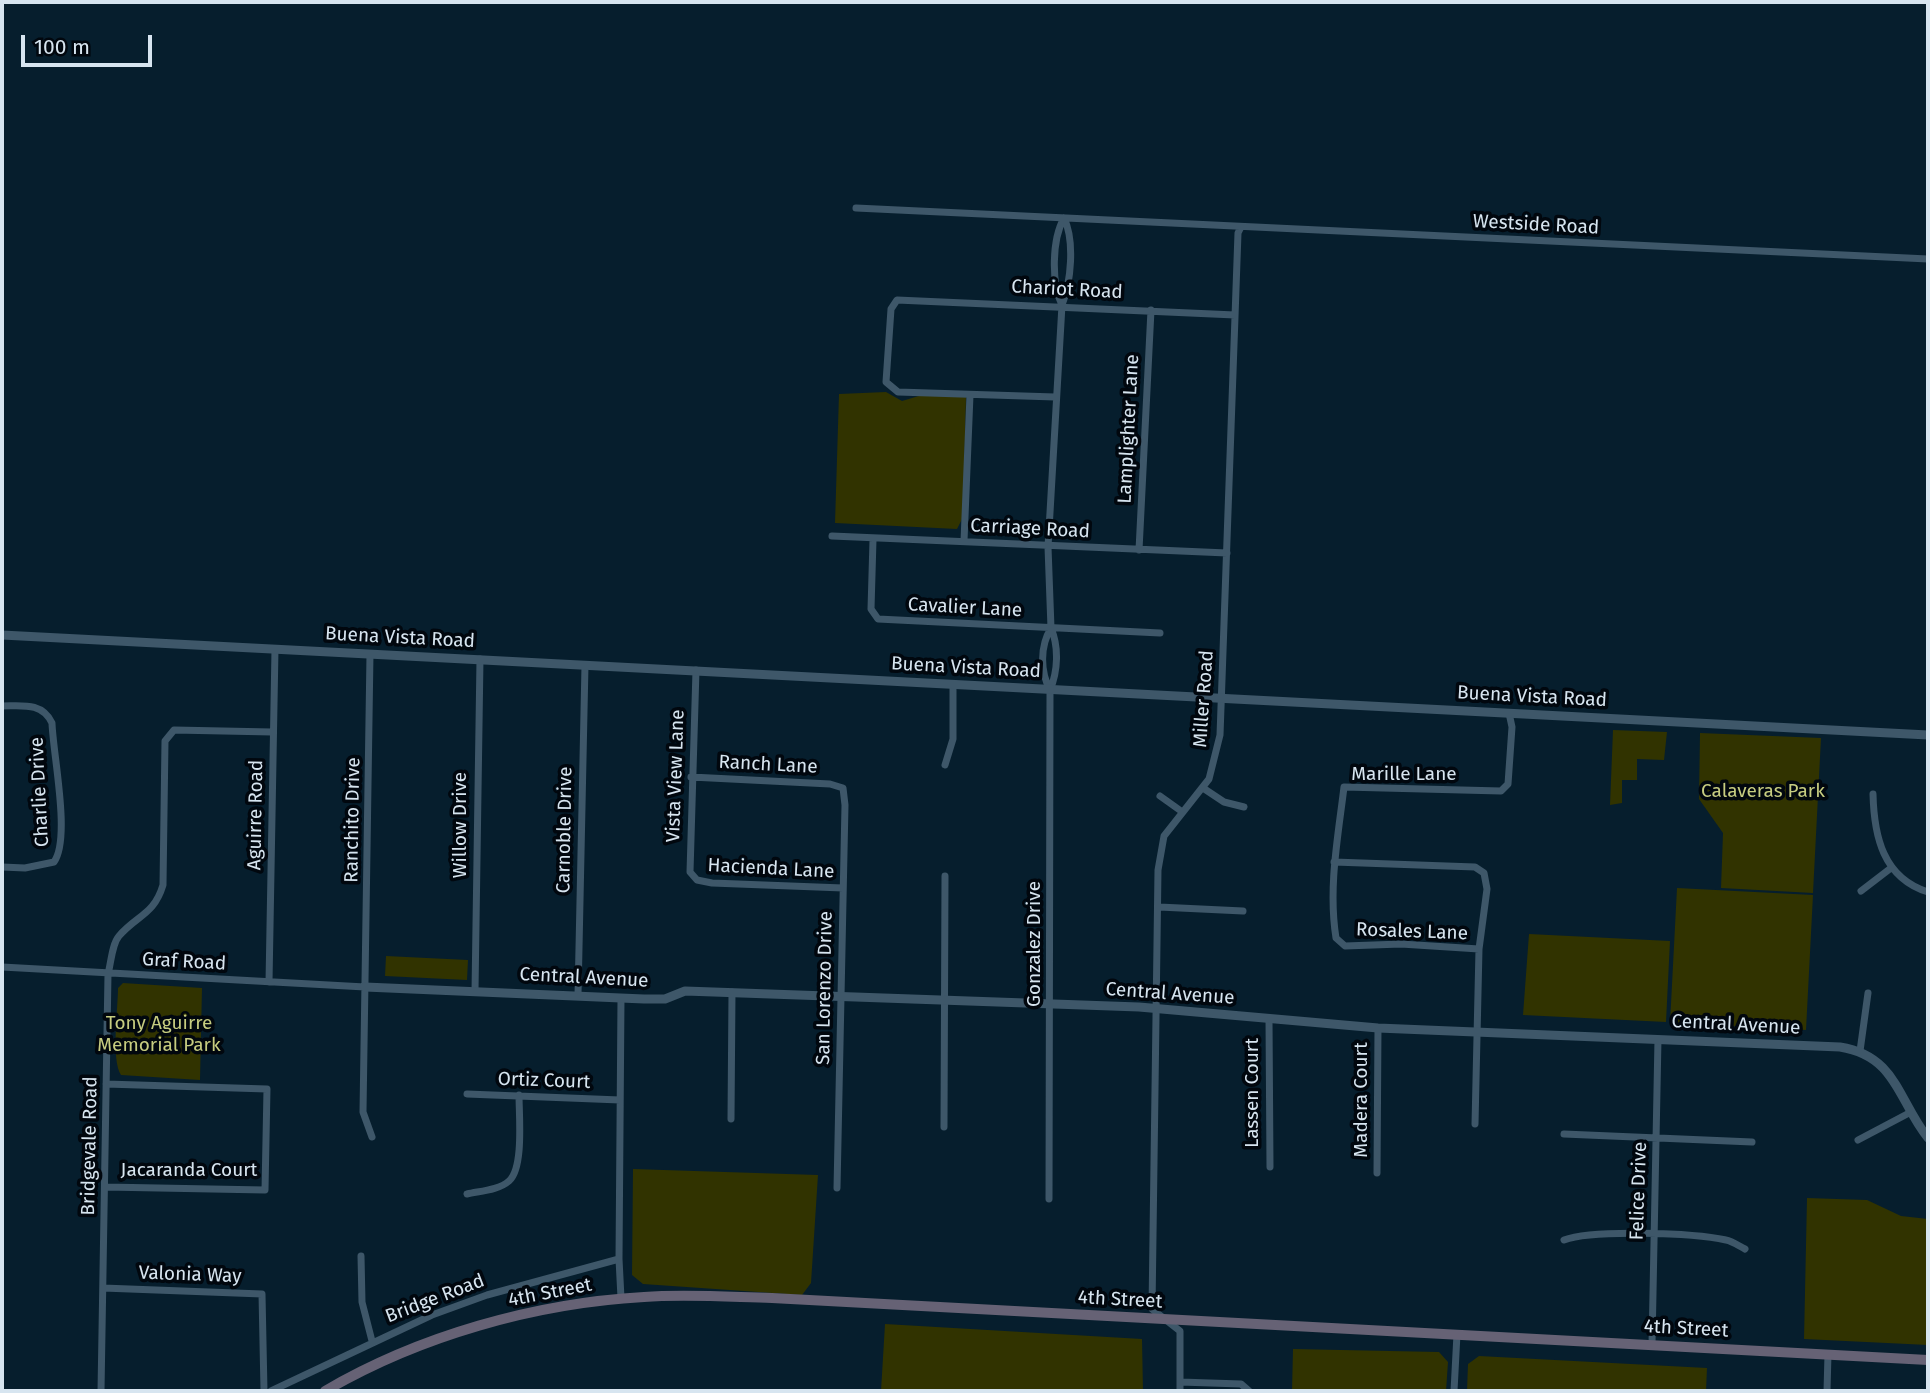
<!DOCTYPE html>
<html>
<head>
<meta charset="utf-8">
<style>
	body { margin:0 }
	#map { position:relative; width:1930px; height:1393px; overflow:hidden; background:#061e2d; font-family:"Fira Sans",sans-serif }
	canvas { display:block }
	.frame { position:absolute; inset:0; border:4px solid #d7e5f0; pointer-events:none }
	.scale { position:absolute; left:21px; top:35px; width:131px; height:32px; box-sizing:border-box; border:4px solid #d7e5f0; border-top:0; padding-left:9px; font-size:21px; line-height:24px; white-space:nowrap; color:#d7e5f0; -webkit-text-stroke:5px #01070e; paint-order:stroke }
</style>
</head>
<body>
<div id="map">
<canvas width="1930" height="1393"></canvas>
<div class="frame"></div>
<div class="scale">100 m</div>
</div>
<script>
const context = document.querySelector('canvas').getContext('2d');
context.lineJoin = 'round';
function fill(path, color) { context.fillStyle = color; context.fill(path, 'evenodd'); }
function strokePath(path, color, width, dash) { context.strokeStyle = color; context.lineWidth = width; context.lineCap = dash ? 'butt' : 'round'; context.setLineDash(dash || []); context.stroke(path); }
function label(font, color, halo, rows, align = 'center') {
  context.font = font + ' "Fira Sans",sans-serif'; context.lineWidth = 7; context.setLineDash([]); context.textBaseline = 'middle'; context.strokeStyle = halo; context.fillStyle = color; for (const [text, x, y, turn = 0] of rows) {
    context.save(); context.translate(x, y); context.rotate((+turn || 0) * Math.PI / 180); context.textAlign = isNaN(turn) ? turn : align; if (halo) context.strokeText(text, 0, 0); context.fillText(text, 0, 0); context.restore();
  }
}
fill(new Path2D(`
	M886,392l16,9 20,-6 44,2 -3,120 -6,12 -122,-6 4,-129z
	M1613,730l54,2 -3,28 -27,-1v21h-15v23l-12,2z
	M1700,733l121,5 -8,155 -92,-5 2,-55 -24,-34z
	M1677,888l136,7 -7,135 -136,-7z
	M1529,934l141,7 -4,81 -143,-7z
	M386,956l82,4 -1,20 -82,-4z
	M123,983l79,5 -2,92 -79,-5c-10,-15 -3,-67 -3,-87z
	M633,1169l185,6 -7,108 -9,12 -159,-11 -11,-9z
	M1807,1198l60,2 34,16 27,3v126l-124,-6z
	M885,1324l257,15 1,52h-262z
	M1293,1349l146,3 9,10 -2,29h-154z
	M1479,1356l228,12 -1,23h-239l1,-27z`), '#313300');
strokePath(new Path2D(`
	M856,208l1072,51
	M1064,218c11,23 7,64 -2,87 -11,-22 -10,-66 2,-87z
	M1055,397l-157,-5 -12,-10 5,-73 6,-9 338,15
	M832,536l395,17
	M873,540l-2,69 7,10 282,14
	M964,541l6,-146
	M1139,550l12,-240
	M1051,628l-3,-81 14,-242
	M370,654l-7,458 9,25
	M696,670l-6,202 7,8 15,3 131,5
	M2,706c20,0 40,-4 50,17 1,32 19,115 2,139l-29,6 -23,-1
	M945,765l8,-26v-53
	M691,777l139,7 13,4 2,17 -8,383
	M1203,788l21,14 20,5
	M1873,794c1,42 10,84 55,98
	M1160,796l21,15
	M1334,862l141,5 9,6 3,16 -8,60 -4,175
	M1861,891l30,-23
	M1159,907l84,4
	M1479,949l-78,-5 -56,2 -9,-8c-8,-50 2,-101 8,-151l157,4 7,-7 4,-57 -3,-14
	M2,967l363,20
	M269,982l6,-333
	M475,991l5,-332
	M578,995l7,-330
	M621,998l-2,261 2,39
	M1269,1019l1,148
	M1860,1051l8,-58
	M467,1094l153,6
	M731,1119l1,-127
	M944,1127l1,-251
	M1564,1134l188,8
	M1858,1140l53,-28
	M1377,1173l1,-145
	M105,1187l160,3 2,-101 -161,-5
	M467,1194c13,-3 32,-4 42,-13 15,-13 10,-66 10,-86
	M1049,1199l1,-509c8,-19 9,-43 1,-62 -11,18 -11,43 -1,62
	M1564,1240c28,-11 130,-7 162,0 6,1 13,6 19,9
	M361,1256l1,46 10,39
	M103,1288l159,6 2,97
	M1652,1344l6,-305
	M1180,1382l61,2 8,7
	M101,1391l7,-417c3,-11 4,-30 11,-38 18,-21 35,-21 44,-51l2,-144 9,-11 98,2
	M271,1391l161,-76 55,-20 132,-36
	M1180,1391v-60l-28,-22 6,-439 6,-34 45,-57 11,-44 18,-502 3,-6
	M1454,1391l3,-57
	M1827,1391l1,-37`), '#3e5769', 7);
strokePath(new Path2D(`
	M2,635l1926,100
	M365,987l279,12h21l20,-8 454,16 239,21 462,19c57,9 58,54 88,91`), '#3e5769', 9);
strokePath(new Path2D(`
	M325,1391c94,-55 210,-88 319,-94 42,-3 86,0 128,1l1156,62`), '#666275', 10);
label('19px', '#d7e5f0', '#01070e', [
	["Westside Road",1536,225,3],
	["Chariot Road",1067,290,3],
	["Lamplighter Lane",1129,429,-87],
	["Carriage Road",1030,529,3],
	["Cavalier Lane",965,608,3],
	["Buena Vista Road",400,638,3],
	["Buena Vista Road",966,668,3],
	["Buena Vista Road",1532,697,3],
	["Miller Road",1204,699,-86],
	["Ranch Lane",768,765,3],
	["Marille Lane",1404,775],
	["Vista View Lane",676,776,-88],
	["Charlie Drive",40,792,-93],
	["Aguirre Road",256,815,-89],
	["Ranchito Drive",353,820,-89],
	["Willow Drive",461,825,-90],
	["Carnoble Drive",565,830,-89],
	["Hacienda Lane",771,869,3],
	["Rosales Lane",1412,932,2],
	["Gonzalez Drive",1035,944,-90],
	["Graf Road",184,962,3],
	["Central Avenue",584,978,3],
	["San Lorenzo Drive",825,988,-89],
	["Central Avenue",1170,994,4],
	["Central Avenue",1736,1025,3],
	["Ortiz Court",544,1081,2],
	["Lassen Court",1253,1093,-90],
	["Madera Court",1362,1100,-90],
	["Bridgevale Road",90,1146,-89],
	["Jacaranda Court",189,1171],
	["Felice Drive",1639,1191,-88],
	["Valonia Way",190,1275,2],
	["4th Street",550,1293,-11],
	["Bridge Road",435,1299,-21],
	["4th Street",1120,1300,3],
	["4th Street",1686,1329,3]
]);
label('19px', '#c7cd80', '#01070e', [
	["Calaveras Park",1763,792],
	["Tony Aguirre",159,1024],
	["Memorial Park",159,1046]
]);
</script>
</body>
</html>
